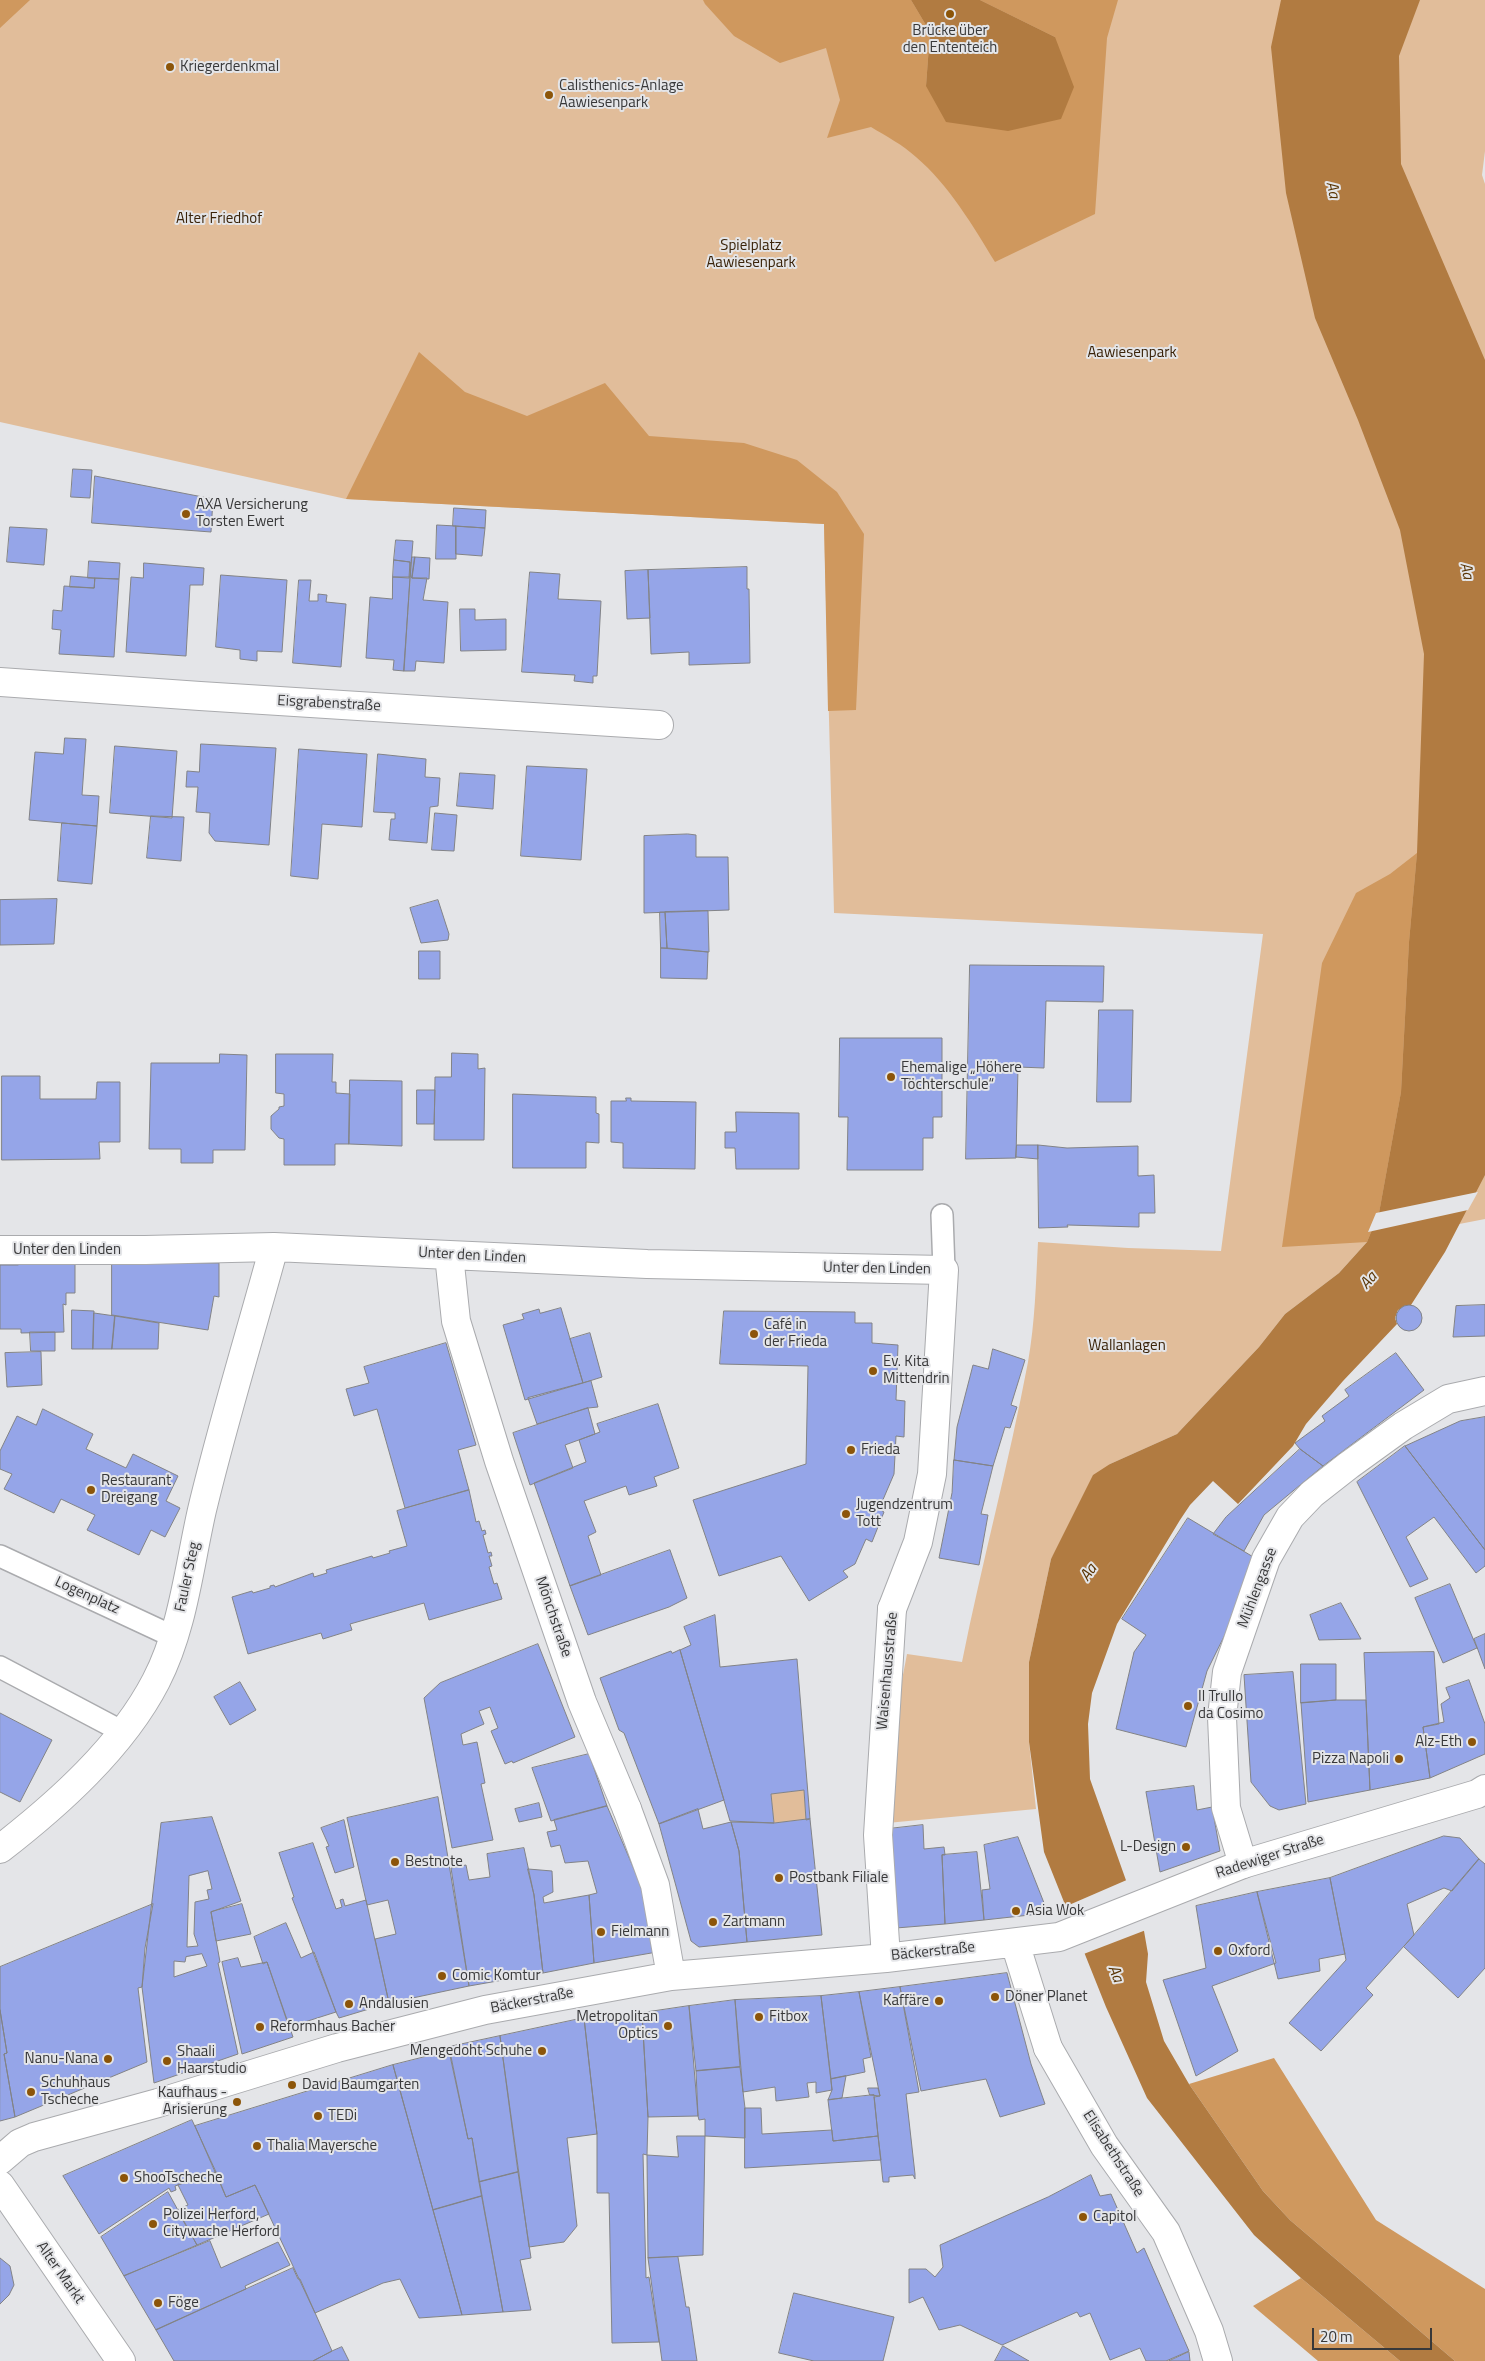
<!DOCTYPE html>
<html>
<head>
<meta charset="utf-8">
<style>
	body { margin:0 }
	#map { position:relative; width:1485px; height:2361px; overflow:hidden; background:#e4e5e8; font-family:"Titillium Web",sans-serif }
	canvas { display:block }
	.scale { position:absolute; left:1312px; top:2328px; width:120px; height:22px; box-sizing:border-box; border:2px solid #383839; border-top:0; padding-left:6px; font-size:15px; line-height:18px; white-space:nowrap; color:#383839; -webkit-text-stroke:4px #e4e5e8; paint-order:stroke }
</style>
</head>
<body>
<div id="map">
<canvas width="1485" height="2361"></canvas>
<div class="scale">20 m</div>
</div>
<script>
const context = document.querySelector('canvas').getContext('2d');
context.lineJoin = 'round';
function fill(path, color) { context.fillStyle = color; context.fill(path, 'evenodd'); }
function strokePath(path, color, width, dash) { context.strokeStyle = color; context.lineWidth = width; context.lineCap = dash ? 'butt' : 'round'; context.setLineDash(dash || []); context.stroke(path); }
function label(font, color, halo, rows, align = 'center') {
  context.font = font + ' "Titillium Web",sans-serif'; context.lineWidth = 4; context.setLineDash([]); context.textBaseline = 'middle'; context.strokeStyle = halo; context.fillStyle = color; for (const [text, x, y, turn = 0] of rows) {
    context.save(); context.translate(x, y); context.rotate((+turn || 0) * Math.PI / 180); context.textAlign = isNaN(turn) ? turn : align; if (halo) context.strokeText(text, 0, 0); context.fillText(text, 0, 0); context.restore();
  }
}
fill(new Path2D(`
	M0,0h1485v151l-3,24 3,9v1035l-118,23 -28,31 -54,41 -26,33 -82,87 -67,30 -59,95 -22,103v80l7,67 -149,14 10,-117 10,-52 55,8c20,-100 47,-199 66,-300 7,-39 8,-80 10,-120l90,6 93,3 42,-317 -429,-21 -10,-389 -478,-25 -346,-77z
	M804,1790l2,30 -32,3 -3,-29z`), '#e1bd9a');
fill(new Path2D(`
	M0,0h30l-30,28z
	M703,0h208l19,32 -4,54 129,-49 -75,-37h138l-11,38 -12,176 -100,48c-22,-36 -46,-77 -79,-105 -13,-12 -30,-21 -45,-30l-44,11 13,-38 -14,-52 -46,15 -46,-27 -29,-32z
	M419,352l46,40 62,24 78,-33 44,53 95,7 53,17 40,32 27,42 -8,176 -28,1 -4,-187 -478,-25z
	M1417,853l-8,89 -8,150 -22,121 -12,29 -85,5 40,-284 34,-70 34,-19z
	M1274,2058l102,162 109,69v72h-30l-165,-141 -27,-29 -74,-107z
	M1301,2278l99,83h-82l-65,-55z`), '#cf985e');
fill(new Path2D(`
	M911,0h69l75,37 19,50 -13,32 -53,12 -62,-9 -20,-36 4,-54z
	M1281,0h139l-21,56 2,108 84,196v815l-40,77 -34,53 -13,5 -3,8 2,6 -54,57 -37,43 -13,22 -55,58 -25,-23 -23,24 -10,15 -63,104 -25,69 -4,31 2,55 54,152 4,23 -2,28 18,59 25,43 74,107 27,29 165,141h-55l-99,-83 -47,-43 -107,-137 -41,-91 -62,-155 -15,-110v-80l22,-103 42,-84 17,-11 67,-30 82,-87 26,-33 54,-41 28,-31 12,-29 22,-121 8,-150 8,-89 7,-199 -24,-124 -42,-110 -43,-102 -29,-125 -15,-146z`), '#b17b41');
fill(new Path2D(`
	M1478,1192l-10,18 -100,22 8,-19z
	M1129,1879l17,51 -65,25 -19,-47z`), '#e4e5e8');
const building = new Path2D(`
	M73,469l19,1 -2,28 -19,-1z
	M95,476l118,23 -2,33 -119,-9z
	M454,508l32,2 -1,18 -32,-2z
	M437,525l19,1v33h-20z
	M456,526l29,2 -3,28 -26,-2z
	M10,527l37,2 -3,36 -37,-3z
	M396,540l17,1 -3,36v-15l-16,-2z
	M412,557h3l-3,21h15l-4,22 25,2 -4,61 -28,-2 -1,10h-11z
	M415,557l15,1 -1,21 -17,-1z
	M394,560l16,2 -1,16 -16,-1z
	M89,561l31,2 -1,16 -31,-1z
	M144,563l60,5 -1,17h-13l-4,71 -60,-4 5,-75 12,1z
	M747,567v22h2l1,74 -61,2v-13l-38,2 -3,-84z
	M648,570l2,48 -23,1 -2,-48z
	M530,572l30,2 -2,25 43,2 -4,75h-4v7l-19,-2 1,-6 -53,-3z
	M221,575l66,5 -5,72 -25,-1v10l-17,-2v-9l-24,-3z
	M71,576l24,2 -1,10 -24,-1z
	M393,577h17l-6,94 -11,-1 1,-10 -28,-2 4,-61 22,2z
	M95,578l24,1 -5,78 -55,-3 2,-24 -9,-1 1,-19 9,1 2,-25 30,2z
	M299,580h12l-2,21h9v-7l9,1 -1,7 20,2 -5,63 -48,-4z
	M460,609h15v11l31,-1v31l-45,1z
	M65,738l21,1 -4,56 17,1 -2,30 -68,-6 6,-68 28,2z
	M201,744l75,4 -7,97 -54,-4 -6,-8 1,-20 -14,-1 2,-25h-12l1,-16 12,1z
	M115,746l62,5 -5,67 -62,-5z
	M299,749l68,5 -5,73 -40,-3 -4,55 -27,-3z
	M378,754l48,5 -1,18 15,1 -2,28 -8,1 -3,36 -38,-3 2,-21h4v-6l-21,-1z
	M527,766l60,3 -6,91 -60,-4z
	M460,773l35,2 -2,34 -36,-3z
	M435,813l22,2 -3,36 -22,-1z
	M151,816l33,1 -3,44 -34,-3z
	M62,823l35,3 -5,58 -34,-3z
	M688,834l8,1v22h32l1,53 -85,3v-77z
	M57,899l-3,45 -54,1v-45z
	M438,900l11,34 -1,6 -27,3 -11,-35z
	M708,911l1,41 -42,-4 -2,-36z
	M660,912h5l2,36h-6z
	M661,948l47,4 -1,27 -46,-1z
	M419,951h21v28h-21z
	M970,965l134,1 -1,36 -57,-1 -2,67 -26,-1 -2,91 -50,1z
	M1099,1010h34l-2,92h-34z
	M840,1038h102v79h-9v21h-10v32h-76l1,-53h-9z
	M452,1053l26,1v15l7,-1 -1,72h-50l1,-63h16z
	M220,1054l27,1 -2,95h-32v13h-32v-14h-32l2,-86h68z
	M276,1054h57l-1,28h4v11l14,1 -1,50h-14v21h-51v-26l-5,-1 -8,-9v-13l8,-7v-2l5,-1v-12l-8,-1z
	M2,1076h38v23h56l1,-17h23v60h-21l1,17 -98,1z
	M350,1080l52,1v65l-53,-2z
	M417,1090h18l-1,34h-17z
	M513,1094l83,3v16l3,1v29l-13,-1v26h-73z
	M626,1098h5v3l65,1 -1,67 -72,-1v-25l-12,-1v-41h15z
	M736,1112l63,1v56h-63l-1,-21h-10v-16h11z
	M1017,1145h21v14l-22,-2z
	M1038,1145l29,3 71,-2v30l16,-1 1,38h-16v14l-72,-2 1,2 -29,1z
	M18,1263h57v30h-9v12l-3,-1 1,28 -43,1v-4h-21v-64h18z
	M112,1263h107v34l-5,-1 -6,34 -96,-15z
	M1485,1305v31l-32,1 3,-31z
	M1396 1318a13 13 0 1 1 26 0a13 13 0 1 1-26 0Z
	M561,1308l22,75 -58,17 -22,-75 21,-6 -2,-5 17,-5 1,4z
	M72,1310l22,1 -1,38h-21z
	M724,1311l131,1v11h17v20l26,2 -2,55 9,1 -1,36 -8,-1 -2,38 -15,35 5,3 -12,30 -6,-3 -11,25 -12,7 5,6 -39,24 -28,-45 -62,20 -26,-76 113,-36 2,-98 -88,-2z
	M94,1313l21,3 -3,33h-19z
	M115,1316l44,7 -1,26h-46z
	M30,1332h25v19h-24z
	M590,1333l12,44 -19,6 -13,-44z
	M446,1343l30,102 -18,5 11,40 -64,18 -28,-99 -23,7 -8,-27 23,-6 -5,-16z
	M993,1349l32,11 -14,45 6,2 -7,21 -5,-1 -12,39 -39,-6 3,-33 16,-62 15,4z
	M41,1352l1,33 -35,2 -2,-34z
	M1396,1353l28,37 -101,76 -23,-17 -5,-6 30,-22 -3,-5 27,-20 -4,-6z
	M591,1381l7,26 -10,1 -51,16 -9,-26z
	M658,1404l21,64 -25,9 3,9 -28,9 -3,-9 -42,15 12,31 -8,4 13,39 -31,11 -36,-103 52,-21 -7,-22 21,-8 -3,-8z
	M588,1408l7,26 -30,11 8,23 -43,17 -17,-52z
	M43,1409l50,25 -7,15 40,19 7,-14 45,22 -12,25 14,7 -15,29 -14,-7 -12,25 -52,-25 8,-15 -34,-16 -7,14 -50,-24 8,-15 -12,-5v-18l17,-35 19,9z
	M1485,1417v133l-80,-104 55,-25z
	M1405,1446l80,104v16l-9,7 -42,-56 -28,20 22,42 -18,8 -53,-105z
	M1300,1449l23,17 -59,49 -20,36 -31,-17 13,-17z
	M954,1460l39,6 -12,48 7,1 -9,50 -40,-7 13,-65z
	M469,1490l7,32 3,-1 3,10 3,-1 1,4 -3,1 5,18 3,-1 1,4h-3l3,10 -3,1 5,17 3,-1 5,16 -73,21 -5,-17 -74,21 2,6 -29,9 -2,-6 -73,21 -16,-57 20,-6 1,2 17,-5v-2l4,-1 1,2 38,-14 1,4 13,-4 -1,-3 46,-14 1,2 17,-5 -1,-2 18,-5 -10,-35z
	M1188,1518l67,40 -13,42 -35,71 -21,76 -70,-18 18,-77 12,-17 -24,-16z
	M670,1550l17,48 -18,9 -81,28 -18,-49z
	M1450,1584l27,64 -34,15 -28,-65z
	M1341,1603l20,36 -42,1 -9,-25z
	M715,1615l5,52 77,-8 13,160 -4,1 -2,-30 -33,4 3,29 -44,-2 -50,-171 11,-5 -7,-18z
	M1485,1634v35l-11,-30z
	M538,1644l37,93 -62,26 -1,-2 -7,3 -14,-33 7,-3 -8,-21 -11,4 5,13 -23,10 2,11 14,-3 8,41 -4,1 12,56 -41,8 -28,-150 16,-15z
	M680,1650l44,150 -65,24 -35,-91 -5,-3 -19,-52 71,-27 1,2z
	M1434,1652l5,72 -16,3 7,51 -60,12 -6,-137z
	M1301,1664h35v36l-35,3z
	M1293,1672l13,132 -27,6 -9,-4 -19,-24 -7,-107z
	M1469,1680l16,44v30l-55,24 -7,-51 21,-5 -3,-18 9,-6 -4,-10z
	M240,1682l16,28 -26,15 -16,-28z
	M1336,1700h30l4,90 -62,12 -7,-99z
	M0,1713l52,27 -32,62 -20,-10z
	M589,1754l18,52 -56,15 -19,-53z
	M1194,1786l3,24 15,-3 8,44 -60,21 -14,-80z
	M438,1797l31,189 -80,17 -14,-64 21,-5 -8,-34 -21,5 -20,-87z
	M539,1803l3,14 -23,5 -4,-13z
	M607,1806l38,89 12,57 -63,11 -5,-68 8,-2 -9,-32 -23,2 -5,-18 -9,2 -4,-15 10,-2 -3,-10z
	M698,1809l5,20 28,-7 8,29 8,91 -48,5 -8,-6 -32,-117z
	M212,1817l29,84 -30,11 9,50 -2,1 20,91 -84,29 -12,-96 19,-164zM208,1871l4,18 -5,1 2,9 -14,3 -1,32 4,12 -11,1 2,-71zM202,1954l5,12 -33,11v-16l11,1 1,-5z
	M810,1819l12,116 -75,7 -8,-91 -8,-29 43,1z
	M344,1820l10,47 -19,6 -9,-26 3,-1 -8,-18z
	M923,1825l1,24 20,-2 1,8h-3l3,69 -49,4 -8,-99z
	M1444,1836l16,2 19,21 -27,32 -8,-3 -37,16 7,31 -48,53 7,7 -52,56 -32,-28 57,-63 -16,-82z
	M1018,1837l30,76 -64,7 -2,-30 8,-1 -6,-44z
	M313,1843l23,66 6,-2 -2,-7 3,-1 2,7 21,-6 23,103 -50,15 -3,-6 -44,-114 2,-1 -15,-44z
	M524,1848l10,47 9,78 -74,13 -18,-118 15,-3 3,15 21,-3 -3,-23z
	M977,1852l7,68 -39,4 -3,-69z
	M1479,1859l6,5v104l-27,30 -54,-51z
	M528,1869l24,2 1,21 -10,5 1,6 45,-8 5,68 -51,10 -9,-78z
	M1330,1878l15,76 -26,5 1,12 -42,8 -21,-87z
	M1257,1892l19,71 -64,23 26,65 -42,25 -33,-96 43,-12 -10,-62z
	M153,1904l-8,44 -3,39 -4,1 9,74 -132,55 -11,-63 3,-1 -7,-43v-43z
	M242,1904l9,30 -35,7 -5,-29z
	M286,1923l15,35 13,-6 22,60 -47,15 -22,-65 -4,2 -9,-27z
	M238,1958l3,9 26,-5 26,75 -51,17 -20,-92z
	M1007,1973l24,91 14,40 -45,13 -14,-38 -65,12 -21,-104z
	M900,1987l19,105 -13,2 9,80v5l-2,-4 -24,2v5h-6l-9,-85 6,-1 -21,-104z
	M859,1992l12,65 -8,2 2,13 -34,7 -10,-83z
	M821,1996l11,94 -16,3v-11l-9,1 2,14 -33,4 -1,-14 -32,5 -8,-92z
	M735,2000l5,67 -44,4 -7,-65z
	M689,2006l9,110 -50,1 -6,-104z
	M0,2010l7,43 -3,1 11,63 -15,4z
	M642,2013l6,104 -1,38 -4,-1 3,124 3,-1 10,65 -47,1 -3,-150h-12v-59l-13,-116z
	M584,2018l13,116 -30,4 10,88 -13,16 -35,5 -29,-211z
	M500,2036l18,136 -39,10 -7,-44 -4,1 -19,-92z
	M449,2051l19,88 4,-1 10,58 -49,14 -40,-145z
	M393,2065l69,250 -43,3 -19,-39 -17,4 -68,30 -60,-128 -29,12 -31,-71z
	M740,2067l5,41v30l-40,-2v-17l-6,1 -1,-4 -2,-45z
	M846,2076l-4,22 -14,2 4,-10 -1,-11z
	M868,2088h10l2,8 -10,-1z
	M874,2095l4,41 -45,5 -5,-41z
	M745,2108h16l1,26 70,-4 1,11 45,-5 3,24 -136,8z
	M192,2120l24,52 -38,13 -3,1 1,4 -5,2 -2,-4 -70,46 -36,-58z
	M677,2136h28l-2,119 -55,3 -1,-103 31,2z
	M216,2172l10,25 29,-12 14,29 -72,31 -20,-35 11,-5 -10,-20z
	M518,2172l13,86 -11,2 11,50 -28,2 -24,-130z
	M1091,2175l9,21 11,-2 26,59 7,-5 45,103 -23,10h-20l-6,-13 -30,12 -20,-47 -10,4 -3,-5 -75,33 -42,-20 -21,5 -16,-33 -14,6v-34h17l9,8 8,-10 -3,-22 108,-48z
	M168,2192l29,53 -73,31 -23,-39z
	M482,2196l21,116 -41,3 -29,-105z
	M210,2241l11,27 57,-26 12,23 -45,21 1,3 -90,41 -32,-54z
	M678,2257l8,50h3l8,54h-35l-14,-103z
	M0,2258l10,8 4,19 -5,10 -9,9z
	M293,2268l5,11h2l32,72 -19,10h-139l-18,-31z
	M794,2293l100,24 -11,44h-69l-35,-8z
	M1003,2346l26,15h-34z
	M342,2347l7,14h-36l19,-10z
	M1189,2352l1,9h-21z`);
fill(building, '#95a5e8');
strokePath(building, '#828386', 1);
const service = new Path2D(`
	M942,1215l2,55
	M0,1556l174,81
	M0,1667l123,65`);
const pedestrian = new Path2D(`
	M627,1809l28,76 16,91
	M1015,1943l33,105
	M886,1958l-8,-123 14,-226
	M0,2160l20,-17 14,-6 124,-34 179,-55 148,-38 186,-34 215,-18 173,-21 184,-73
	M0,2185l121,176`);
const minor = new Path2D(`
	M0,682l200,14 459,29
	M0,1250h145l129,-3 373,17 297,6 -12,204 -14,68 -26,67
	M449,1255l7,66 43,140 83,241 45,107
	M1485,1391l-37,8 -45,27 -54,39 -37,29 -22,23 -24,42 -39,113 -5,45 4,91 17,56 234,-70 8,-5
	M0,1849c58,-45 122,-102 156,-168 27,-52 33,-114 46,-171 21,-88 48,-175 72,-263
	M1048,2048l56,97 62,87 43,99 9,30`);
strokePath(service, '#aaabae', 24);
strokePath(pedestrian, '#aaabae', 30);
strokePath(minor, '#aaabae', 30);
strokePath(service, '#fff', 21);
strokePath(pedestrian, '#fff', 28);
strokePath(minor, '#fff', 28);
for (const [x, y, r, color] of [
	[950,14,5,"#8c5509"],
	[170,67,5,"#8c5509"],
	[549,95,5,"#8c5509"],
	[186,514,5,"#8c5509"],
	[891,1077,5,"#8c5509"],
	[754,1334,5,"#8c5509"],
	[873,1371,5,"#8c5509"],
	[851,1450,5,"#8c5509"],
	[91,1490,5,"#8c5509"],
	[846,1514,5,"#8c5509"],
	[1188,1706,5,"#8c5509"],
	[1472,1742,5,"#8c5509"],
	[1399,1759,5,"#8c5509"],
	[1186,1847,5,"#8c5509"],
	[395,1862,5,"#8c5509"],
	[779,1878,5,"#8c5509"],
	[1016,1911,5,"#8c5509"],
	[713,1922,5,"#8c5509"],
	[601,1932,5,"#8c5509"],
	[1218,1951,5,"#8c5509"],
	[442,1976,5,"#8c5509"],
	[995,1997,5,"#8c5509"],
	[939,2001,5,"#8c5509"],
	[349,2004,5,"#8c5509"],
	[759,2017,5,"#8c5509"],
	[668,2026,5,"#8c5509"],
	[260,2027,5,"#8c5509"],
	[542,2051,5,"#8c5509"],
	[108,2059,5,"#8c5509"],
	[167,2061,5,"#8c5509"],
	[292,2085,5,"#8c5509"],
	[31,2092,5,"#8c5509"],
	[237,2102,5,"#8c5509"],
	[318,2116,5,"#8c5509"],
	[257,2146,5,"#8c5509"],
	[124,2178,5,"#8c5509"],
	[1083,2217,5,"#8c5509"],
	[153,2224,5,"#8c5509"],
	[158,2303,5,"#8c5509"]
]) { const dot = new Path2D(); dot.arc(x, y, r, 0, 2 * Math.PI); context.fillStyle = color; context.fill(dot); strokePath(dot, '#e4e5e8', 2); }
label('15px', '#383839', '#e4e5e8', [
	["Brücke über",950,31,"center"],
	["den Ententeich",950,48,"center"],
	["Kriegerdenkmal",180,67],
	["Calisthenics-Anlage",559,86],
	["Aawiesenpark",559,103],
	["AXA Versicherung",196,505],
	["Torsten Ewert",196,522],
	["Ehemalige „Höhere",901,1068],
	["Töchterschule“",901,1085],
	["Café in",764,1325],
	["der Frieda",764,1342],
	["Ev. Kita",883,1362],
	["Mittendrin",883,1379],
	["Frieda",861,1450],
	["Restaurant",101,1481],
	["Dreigang",101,1498],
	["Jugendzentrum",856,1505],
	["Tott",856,1522],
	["Il Trullo",1198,1697],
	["da Cosimo",1198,1714],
	["Alz-Eth",1462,1742,"right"],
	["Pizza Napoli",1389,1759,"right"],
	["L-Design",1176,1847,"right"],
	["Bestnote",405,1862],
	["Postbank Filiale",789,1878],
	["Asia Wok",1026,1911],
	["Zartmann",723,1922],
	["Fielmann",611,1932],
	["Oxford",1228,1951],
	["Comic Komtur",452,1976],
	["Döner Planet",1005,1997],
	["Kaffäre",929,2001,"right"],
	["Andalusien",359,2004],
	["Metropolitan",658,2017,"right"],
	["Optics",658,2034,"right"],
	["Fitbox",769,2017],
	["Reformhaus Bacher",270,2027],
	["Mengedoht Schuhe",532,2051,"right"],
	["Shaali",177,2052],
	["Haarstudio",177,2069],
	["Nanu-Nana",98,2059,"right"],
	["Schuhhaus",41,2083],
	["Tscheche",41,2100],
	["David Baumgarten",302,2085],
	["Kaufhaus -",227,2093,"right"],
	["Arisierung",227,2110,"right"],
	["TEDi",328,2116],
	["Thalia Mayersche",267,2146],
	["ShooTscheche",134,2178],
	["Polizei Herford,",163,2215],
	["Citywache Herford",163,2232],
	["Capitol",1093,2217],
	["Föge",168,2303]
], 'left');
label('15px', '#3a2309', '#e4e5e8', [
	["Alter Friedhof",219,219],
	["Spielplatz",751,246],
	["Aawiesenpark",751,263],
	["Aawiesenpark",1132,353],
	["Wallanlagen",1127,1346]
]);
label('15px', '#383839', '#e4e5e8', [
	["Eisgrabenstraße",329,704,3],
	["Unter den Linden",67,1250],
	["Unter den Linden",472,1256,3],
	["Unter den Linden",877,1269,1],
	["Fauler Steg",188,1577,-78],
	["Mühlengasse",1258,1588,-69],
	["Logenplatz",87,1596,25],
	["Mönchstraße",553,1617,71],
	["Waisenhausstraße",888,1671,-85],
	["Radewiger Straße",1270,1857,-18],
	["Bäckerstraße",933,1952,-6],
	["Bäckerstraße",532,2001,-11],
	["Elisabethstraße",1113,2154,57],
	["Alter Markt",60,2273,55]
]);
label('italic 16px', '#593403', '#e4e5e8', [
	["Aa",1332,190,78],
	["Aa",1466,571,79],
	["Aa",1369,1281,-49],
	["Aa",1089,1573,-55],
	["Aa",1115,1974,69]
]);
</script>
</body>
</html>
